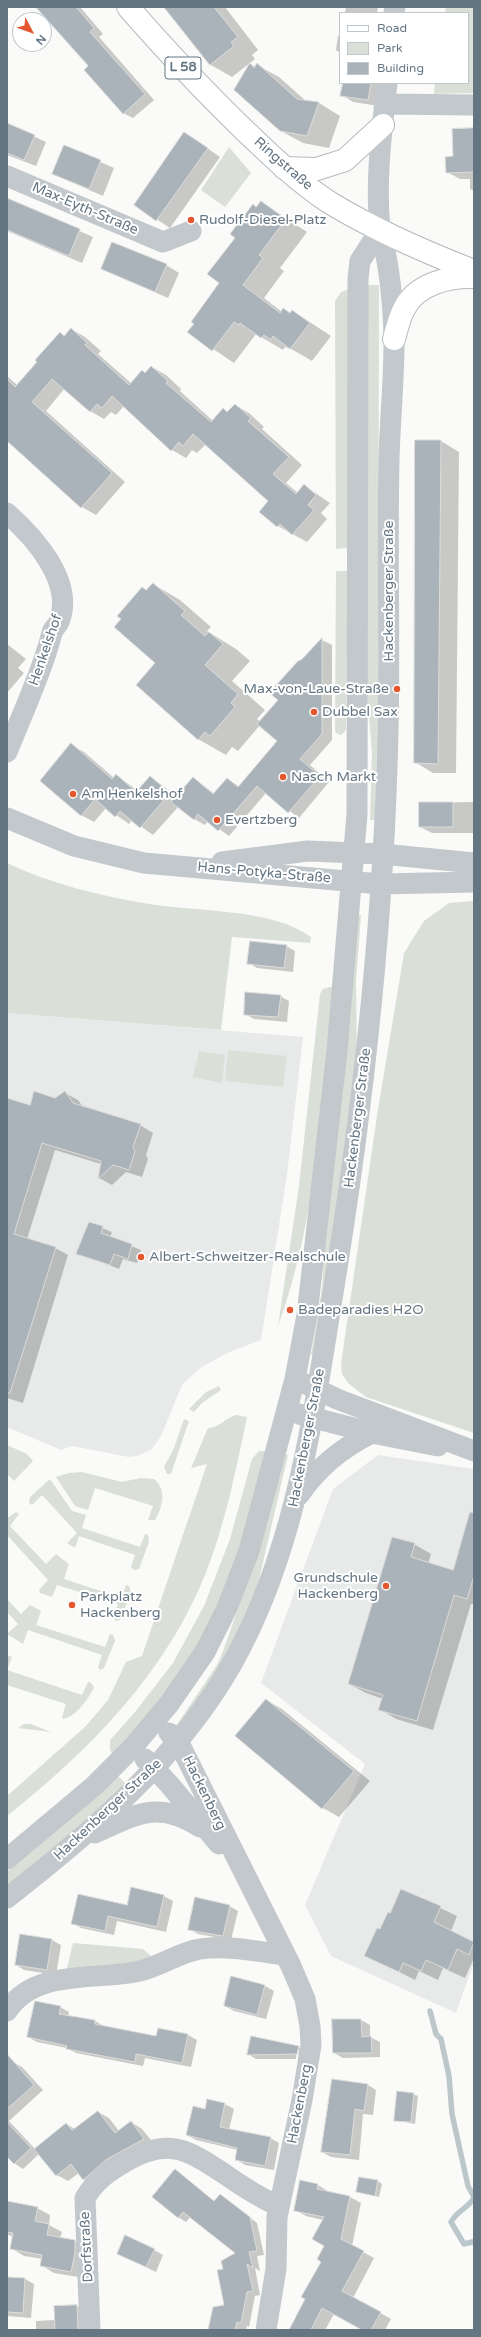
<!DOCTYPE html>
<html>
<head>
<meta charset="utf-8">
<style>
	body { margin:0 }
	#map { position:relative; width:481px; height:2337px; overflow:hidden; background:#fafaf8; font-family:"Varela Round",sans-serif }
	canvas { display:block }
	.frame { position:absolute; inset:0; border:8px solid #657683; pointer-events:none }
	.legend { position:absolute; left:339px; top:12px; width:130px; height:72px; box-sizing:border-box; background:#fff; border:1px solid #c1c8cd; margin:0; padding:5px 7px; list-style:none; font-size:12px; color:#657683 }
	.legend li { display:flex; align-items:center; gap:8px; height:20px }
	.legend b { width:20px; border:1px solid #c1c8cd }
	.north { position:absolute; left:12px; top:12px; width:40px; height:40px; box-sizing:border-box; background:#fff; border:1px solid #c1c8cd; border-radius:50%; rotate:131deg; font-size:11px; font-weight:700; line-height:16px; text-align:center; color:#657683 }
	.north::after { content:''; display:block; margin:auto; width:14px; height:18px; background:#e4572e; clip-path:polygon(50% 0,100% 100%,50% 72%,0 100%) }
</style>
</head>
<body>
<div id="map">
<canvas width="481" height="2337"></canvas>
<div class="frame"></div>
<ul class="legend">
<li><b style="height:5px;background:#fff"></b>Road</li>
<li><b style="height:11px;background:#dadfd7"></b>Park</li>
<li><b style="height:11px;background:#aab3b9"></b>Building</li>
</ul>
<div class="north">N</div>
</div>
<script>
const context = document.querySelector('canvas').getContext('2d');
context.lineJoin = 'round';
function fill(path, color) { context.fillStyle = color; context.fill(path, 'evenodd'); }
function strokePath(path, color, width, dash) { context.strokeStyle = color; context.lineWidth = width; context.lineCap = dash ? 'butt' : 'round'; context.setLineDash(dash || []); context.stroke(path); }
function label(font, color, halo, rows, align = 'center') {
  context.font = font + ' "Varela Round",sans-serif'; context.lineWidth = 4; context.setLineDash([]); context.textBaseline = 'middle'; context.strokeStyle = halo; context.fillStyle = color; for (const [text, x, y, turn = 0] of rows) {
    context.save(); context.translate(x, y); context.rotate((+turn || 0) * Math.PI / 180); context.textAlign = isNaN(turn) ? turn : align; if (halo) context.strokeText(text, 0, 0); context.fillText(text, 0, 0); context.restore();
  }
}
fill(new Path2D(`
	M7,1013l296,24 -16,138 -26,165 -34,13 -27,15 -18,17 -21,51 -9,13 -15,7 -8,1 -57,-11 -11,4 -54,-23z
	M378,1455l96,14v493l-18,51 -125,-57 -26,-51 60,-141 -104,-81 72,-194z`), '#e8e9e9');
fill(new Path2D(`
	M446,7h28v86l-40,1 1,-11h33v-70h-23z
	M229,147l22,26 -26,34 -24,-17z
	M366,285h13l-1,423 -3,112h-5l2,-67 -6,-75z
	M349,289l-1,259 -12,1 -1,-248 6,-9z
	M336,571h12l-2,159 -5,5 -5,-2 -1,-3z
	M7,863c44,21 94,33 142,41 48,8 122,4 162,33l-1,6 -78,-6 -11,93 -214,-17z
	M474,901v532l-108,-36 -17,-13 -7,-10 -1,-10 37,-255 26,-156 20,-32 25,-18z
	M356,915h5l-5,67 1,77 -41,296h-5l11,-67 4,-65z
	M334,986c-11,112 -17,234 -56,340l21,-140 21,-192 3,-5z
	M228,1050l59,6 -4,31 -58,-6z
	M199,1051l26,4 -3,28 -29,-6z
	M219,1386l2,4 -19,13 -8,9 -5,-3 17,-17z
	M236,1415l11,2c-11,53 -22,108 -42,158 -40,99 -116,176 -198,241v-20l79,-70 22,-26 18,-38 16,-6 65,-192 -16,4 17,-40c11,0 17,-10 28,-13z
	M184,1419l5,2 -16,47 -2,6h-4l-3,-7 10,-19z
	M7,1445l20,9 6,7 -19,20 -7,-7z
	M259,1451h7c-20,76 -38,161 -86,225 -21,27 -45,53 -67,79l-3,-5v-10l25,-28 38,-49 31,-57 26,-67 22,-80z
	M284,1454l4,1 -34,146 -23,47 -50,77 -5,1 41,-61 6,-14 30,-85z
	M82,1472l40,10 18,-4 14,1c13,11 9,27 1,41h-7l5,-14 -58,-18 -7,22 -13,-4 -19,-29 13,-4z
	M50,1479l22,32 14,4 -4,13 58,19 5,-13 3,1 1,7 -10,27 -5,1 -3,-3 4,-12 -56,-19 -4,12 -8,-5 10,-10 -35,-38 -10,10 -3,-2 1,-6z
	M16,1512l3,2 -9,12 36,38 10,-10 13,10 -5,15 58,19 4,-13 3,1 2,7 -11,27 -4,1 -3,-3 5,-14 -61,-19 -5,12 -12,-4 -1,-3 9,-10 -41,-45v-17z
	M7,1599l14,15 9,-9 11,6 -5,14 69,22 5,-13 3,1 2,6 -11,27 -4,2 -2,-3 4,-12 -74,-25 -5,14 -16,-10 11,-10 -11,-12z
	M7,1655l5,2 -5,13 75,25 6,-13h2l4,5c-5,11 -17,29 -31,32l-1,-2 4,-13 -59,-19z
	M24,1724h7l20,8 -33,-4z
	M117,1775l10,10 -120,103v-17l27,-21z
	M73,1943l70,6 11,10 -88,13z`), '#dadfd7');
fill(new Path2D(`
	M38,7h42l23,27 -4,3 55,63 -21,18 -10,-5 -34,-47z
	M164,7h61l33,43 -6,5 3,4 -23,18 -21,-12z
	M346,7h32l-1,6h-32z
	M338,36h2v17l-4,-3z
	M250,64l6,3 1,-2 22,12 27,24 13,2 21,13 -11,32 -26,-5 -22,-12z
	M344,83h39l-4,23 -26,-4 -11,-7z
	M7,124l39,18 -10,24 -29,-11z
	M474,129v62l-4,-2v-10h-10l-13,-7 7,-15z
	M197,141l23,16 -50,71 -35,-23z
	M64,146l50,22 -11,28 -50,-22z
	M7,199l86,38 -11,26 -75,-32z
	M261,202l46,30 -27,36 4,3 -20,27 18,14 9,2 2,-3 38,25 -19,25 -19,-11 -8,-3 -2,3 -27,-16 -22,29 -46,-31 33,-49z
	M166,265l13,8 -11,25 -66,-29z
	M71,329l14,8 16,14 -3,3 33,29 21,-16 14,8 15,14 -1,2 33,30 10,-11 5,3 7,-8 14,8 15,14 -2,2 40,36 -16,18 12,10 7,-7 25,17 -9,10 6,6 -20,23 -29,-16 -9,-25 -63,-57 -9,9 -5,-3 -6,8 -14,-8 -48,-44 -8,9 -5,-3 -7,7 -14,-8 -25,-23 -19,23 79,71 -29,33 -14,-8 -75,-67v-64l10,9 43,-51 5,2zM309,501h3l-7,8z
	M441,441l18,11 -3,321h-23l-18,-11z
	M153,584l27,16 31,27 -4,4 29,18 14,12 -18,20 33,29 -8,9 4,3 19,-22 22,-39 20,-21 10,5v95l-22,25 19,17 -30,36 -33,-25 -37,43 -21,-15 -3,4 -11,-6 -15,-13 -26,29 -21,-15 -3,4 -23,-16 -12,14 -13,-7 -10,-70 13,7 30,26 2,-3 22,16 12,-14 27,19 17,-17 21,15 12,-15 13,8 39,-46 -19,-16 -22,26 -6,-4 -6,8 -28,-16 -41,-76 -10,-72z
	M7,644l19,15 -8,9 6,5 -17,20z
	M474,802v31h-42l-12,-6v-24z
	M286,946l9,5 -2,21 -36,-4 -8,-5z
	M280,996l9,5 -2,21 -33,-3 -9,-5z
	M65,1093l13,7 5,7 57,18 13,8 -7,22 2,4 -6,18 -16,-5 -14,13 -13,-7 2,-14 -46,-14 -28,89 28,9 13,7 -45,148 -16,-5v-299l23,7 25,-7z
	M89,1223l23,9 -2,5 31,13 -4,13 -14,-4 -4,10 -41,-16z
	M474,1533v71h-3l-38,126 -37,-11 -16,-10 3,-10 -17,-6 -17,-9 65,-140 17,10 -3,10 26,7z
	M266,1700l16,9 88,72 -31,36 -16,-9z
	M132,1888l32,8 9,5 -7,31 -49,-11 -3,14 -33,-7 -9,-5 56,-17z
	M402,1890l55,26 -6,15 23,12v15l-9,20 -22,-10 -5,12 -19,-9 -4,9 -49,-25 24,-41z
	M229,1906l9,5 -7,29 -33,-6 -9,-5z
	M20,1935l32,5 9,5 -5,30 -32,-5 -8,-5z
	M265,1986l9,5 -8,28 -32,-8 -9,-5z
	M60,2007l9,5 -1,5 27,4 9,5 53,11 2,-8 29,6 9,5 -6,27 -46,-9 -2,8 -67,-13 -9,-5 -30,-6 -9,-5z
	M361,2020l9,5v12l10,5v15l-37,1 -9,-5z
	M298,2047l9,5 -1,6 -8,1 1,-10h-2l-1,10h-40l-8,-5z
	M13,2062l9,5 21,23 -34,31 26,28 31,-25 9,5 23,-17 11,6 10,13 12,-9 11,7 13,16 -60,40 -11,-6 -5,-6 -11,8 -11,-6 -18,-21 -16,15 -9,-6 -7,-7v-88z
	M368,2085l8,5 -3,25 -10,-1 -4,46 -28,-3 -9,-5 3,-26z
	M413,2094l5,2 -3,28 -20,-4z
	M208,2100l17,4 9,5 -5,21 41,8 9,5 -5,27 -29,-5 -9,-6 2,-9 -42,-10 -9,-5 18,-25z
	M175,2170l40,32 6,-7 36,28 7,32 -7,1 3,15 -5,-3 5,27 -5,1 -6,31 -2,-1 -1,4h-38l18,-24 -2,-37 12,-16 -45,-37 -5,6 -8,-5z
	M301,2181l17,4 11,7 21,5 11,6 -9,43 22,12 -21,40 38,21 -6,11h-22l-29,-16 -9,16h-30l27,-69 4,-15 -3,-26 -17,-4 -11,-6z
	M378,2181l4,3 -3,13 -22,-6z
	M7,2202l30,6 13,7 -1,10 13,7 -2,6 14,3 13,8 -3,29 -30,-5 -13,-8 2,-6 -19,-3 -13,-8 2,-11 -6,-3z
	M154,2250l9,5 -7,17 -38,-18z
	M7,2278l18,1 9,5 -3,34 -24,-2z
	M77,2306l10,6 1,18h-52v-9l19,-1z`), '#0003');
strokePath(new Path2D(`
	M430,2011l6,23 5,5 8,37 3,38 16,72 6,11
	M472,2242l-8,2 -13,-22c6,-11 17,-14 23,-24`), '#bbc7cb', 5.5);
const building = new Path2D(`
	M36,7h40l18,21 -4,4 55,62 -22,20 -39,-44 4,-4z
	M164,7h50l24,30 -7,5 3,4 -24,19z
	M250,63l4,5 3,-5 40,36 22,3 -12,34 -27,-5 -46,-41z
	M343,83h28l-3,17 -28,-4z
	M7,123l28,12 -11,25 -17,-7z
	M474,128v44l-28,1 -1,-16 8,-1 -1,-27z
	M184,132l24,16 -52,73 -22,-16z
	M64,145l37,15 -12,29 -37,-15z
	M7,198l73,31 -11,27 -62,-26z
	M261,201l25,18 -27,36 4,3 -20,27 37,28 3,-5 7,5 2,-3 18,13 -20,26 -17,-13 -2,4 -7,-5 -3,3 -21,-15 -1,2 -5,-3 -22,29 -25,-19 7,-8 -3,-2 28,-39 -12,-9 28,-36 -5,-4 23,-30 3,3z
	M112,242l55,22 -12,28 -54,-23z
	M71,328l16,15 -2,2 44,40 13,-15 3,3 6,-7 17,15 -2,2 45,39 12,-14 4,4 8,-8 16,14 -3,3 41,36 -16,17 23,20 8,-10 12,11 -8,10 6,5 -22,25 -12,-11 -3,3 -18,-15 9,-11 -75,-67 -10,12 -4,-4 -8,9 -59,-55 -10,12 -5,-4 -7,8 -38,-33 -20,23 80,71 -31,35 -74,-67v-62l8,8 22,-25 -2,-2 25,-28 4,4z
	M415,440h26l-3,324 -24,-1z
	M153,583l32,28 -4,4 24,21 4,-4 14,12 -18,21 33,29 -7,9 4,4 -25,29 -5,-4 -7,8 -62,-55 19,-22 -41,-36 7,-8 -4,-3 25,-29 4,3z
	M322,638v96l-22,25 20,17 -32,37 -31,-27 -39,45 -20,-17 -4,6 -23,-18 22,-25 20,17 14,-16 11,9 39,-46 -20,-17 21,-24 -9,-7 29,-32 3,-1z
	M71,743l41,36 4,-5 20,18 14,-16 20,17 -30,35 -20,-17 -5,6 -20,-18 -14,17 -41,-35z
	M419,802h34v25h-34z
	M250,941l37,4 -3,23 -37,-4z
	M245,992l36,3 -3,22 -34,-2z
	M34,1091l21,7 10,-7 8,12 68,21 -8,23 2,4 -6,19 -16,-5 -15,14 3,-18 -59,-18 -28,91 42,13 -46,146h-3v-295l23,7z
	M89,1222l14,4 -2,7 31,11 -4,15 -14,-5 -4,11 -34,-11z
	M470,1512l4,1v63l-7,23 -13,-4 -37,126 -39,-11 5,-15 -35,-11 44,-147 23,6 -4,14 42,13z
	M266,1699l88,72 -32,38 -87,-73z
	M131,1887l33,8 -7,32 -49,-11 -3,15 -34,-7 7,-30 49,11z
	M401,1889l40,17 -7,16 40,20 -5,13 -12,-6 -9,21 -22,-10 -5,11 -18,-8 -4,9 -35,-16 13,-28 3,1 8,-17 2,1z
	M195,1897l35,8 -7,31 -35,-6z
	M20,1934l32,5 -5,31 -32,-5z
	M231,1976l34,9 -8,30 -33,-9z
	M35,2001l26,5 -2,8 36,6v4l61,12 2,-8 30,6 -6,29 -46,-9 -1,8 -69,-13 1,-3 -40,-9z
	M332,2019h29l1,18 9,-1 1,17h-39z
	M251,2036l48,10 -2,8 -50,1z
	M7,2054l27,31 -27,24z
	M332,2079l36,5 -4,27 -9,-2 -5,46 -29,-3z
	M397,2091l17,2 -3,29 -17,-1z
	M207,2099l18,4 -5,24 51,10 -6,29 -30,-6 2,-12 -51,-13 7,-29 12,3z
	M98,2111l17,22 16,-12 13,18 -37,20 -24,21 -12,-16 -15,12 -22,-27 32,-26 6,7z
	M7,2122l24,26 -17,16 -7,-7z
	M175,2169l39,32 6,-7 30,23 7,34 -8,1 4,16 -6,-4 6,27 -6,1 -6,31 -4,-1 -2,8h-27l5,-23 11,-2 -7,-35 6,-1 -2,-8 14,-8 -52,-41 -5,6 -26,-21z
	M359,2177l19,3 -3,16 -19,-4z
	M300,2180l18,4 -1,5 33,7 -9,43 23,12 -22,40 39,21 -10,18h-9l-40,-22 -11,22h-22l16,-31 -4,-2 20,-35 -4,-3 7,-13 -12,-7 12,-22 -30,-6z
	M7,2201l31,6 -3,14 14,3 -2,11 28,5v12l-4,20 -31,-6 2,-11 -32,-6 3,-16 -6,-1z
	M125,2235l30,14 -9,18 -29,-13z
	M7,2277l18,1 -2,35 -16,-1z
	M77,2305l1,25h-23l-1,-24z`);
fill(building, '#aab3b9');
strokePath(building, '#dcdcda', 1);
const major = new Path2D(`
	M128,7c42,48 85,94 132,138 22,21 46,43 72,59 45,27 93,48 142,67
	M284,168l33,1 28,-9 38,-35
	M394,339c3,-10 5,-21 10,-30 12,-25 45,-33 70,-32`);
strokePath(major, '#b5babe', 24);
strokePath(new Path2D(`
	M394,13l1,-6
	M384,104l90,1
	M7,176l156,66 28,-11
	M7,513c27,24 68,69 52,109 -1,3 -4,5 -6,8 -2,5 -3,11 -5,17 -11,36 -27,70 -41,105
	M7,818l67,28 70,17 236,21 94,-2
	M222,862l86,-11 74,3 92,9
	M306,1384l31,15 137,52
	M299,1414l73,19 66,13
	M299,1495c19,-28 42,-47 73,-62
	M169,1733l9,8 113,225 14,33 5,27 1,19 -9,55 -25,117 -1,52 -10,61
	M145,1759l24,25 50,60
	M95,1833c42,-19 63,-33 105,-6
	M7,1859l87,-73 38,-38 37,-44 36,-52 22,-44 22,-57 46,-172 12,-64 30,-264 20,-237 1,-535 2,-18 20,-31
	M7,1898c86,-67 172,-140 226,-236 62,-111 79,-239 99,-363 31,-188 52,-378 56,-568 2,-91 -1,-181 1,-272 1,-38 5,-77 5,-116 0,-25 -3,-62 -8,-87 -1,-9 -5,-18 -6,-28 -5,-47 2,-98 7,-145
	M7,2011c28,-43 89,-30 133,-40 24,-6 44,-22 69,-23 25,-2 51,4 76,7
	M90,2330l-5,-132c10,-17 24,-27 40,-36 42,-25 62,-13 98,11 17,12 36,24 55,33`), '#c3c8cc', 21);
strokePath(major, '#fff', 22);
for (const [x, y, r, color] of [
	[191,220,4,"#e4572e"],
	[397,689,4,"#e4572e"],
	[314,712,4,"#e4572e"],
	[283,777,4,"#e4572e"],
	[73,794,4,"#e4572e"],
	[217,820,4,"#e4572e"],
	[141,1257,4,"#e4572e"],
	[290,1310,4,"#e4572e"],
	[386,1586,4,"#e4572e"],
	[72,1605,4,"#e4572e"]
]) { const dot = new Path2D(); dot.arc(x, y, r, 0, 2 * Math.PI); context.fillStyle = color; context.fill(dot); strokePath(dot, '#fff', 1.5); }
for (const [x, y, w] of [
	[183,68,36]
]) { const box = new Path2D(); box.roundRect(x - w / 2, y - 11, w, 22, 3); context.fillStyle = '#fff'; context.fill(box); strokePath(box, '#657683', 1); }
label('bold 13px', '#657683', null, [
	["L 58",183,68]
]);
label('14px', '#657683', '#fff', [
	["Ringstraße",283,164,41],
	["Max-Eyth-Straße",85,209,23],
	["Hackenberger Straße",389,591,-90],
	["Henkelshof",46,650,-71],
	["Hans-Potyka-Straße",264,873,5],
	["Hackenberger Straße",358,1118,-83],
	["Hackenberger Straße",307,1438,-79],
	["Hackenberg",204,1793,64],
	["Hackenberger Straße",108,1810,-43],
	["Hackenberg",300,2104,-79],
	["Dorfstraße",87,2247,-93]
]);
label('14px', '#657683', '#fff', [
	["Rudolf-Diesel-Platz",199,220],
	["Max-von-Laue-Straße",389,689,"right"],
	["Dubbel Sax",322,712],
	["Nasch Markt",291,777],
	["Am Henkelshof",81,794],
	["Evertzberg",225,820],
	["Albert-Schweitzer-Realschule",149,1257],
	["Badeparadies H2O",298,1310],
	["Grundschule",378,1578,"right"],
	["Hackenberg",378,1594,"right"],
	["Parkplatz",80,1597],
	["Hackenberg",80,1613]
], 'left');
</script>
</body>
</html>
